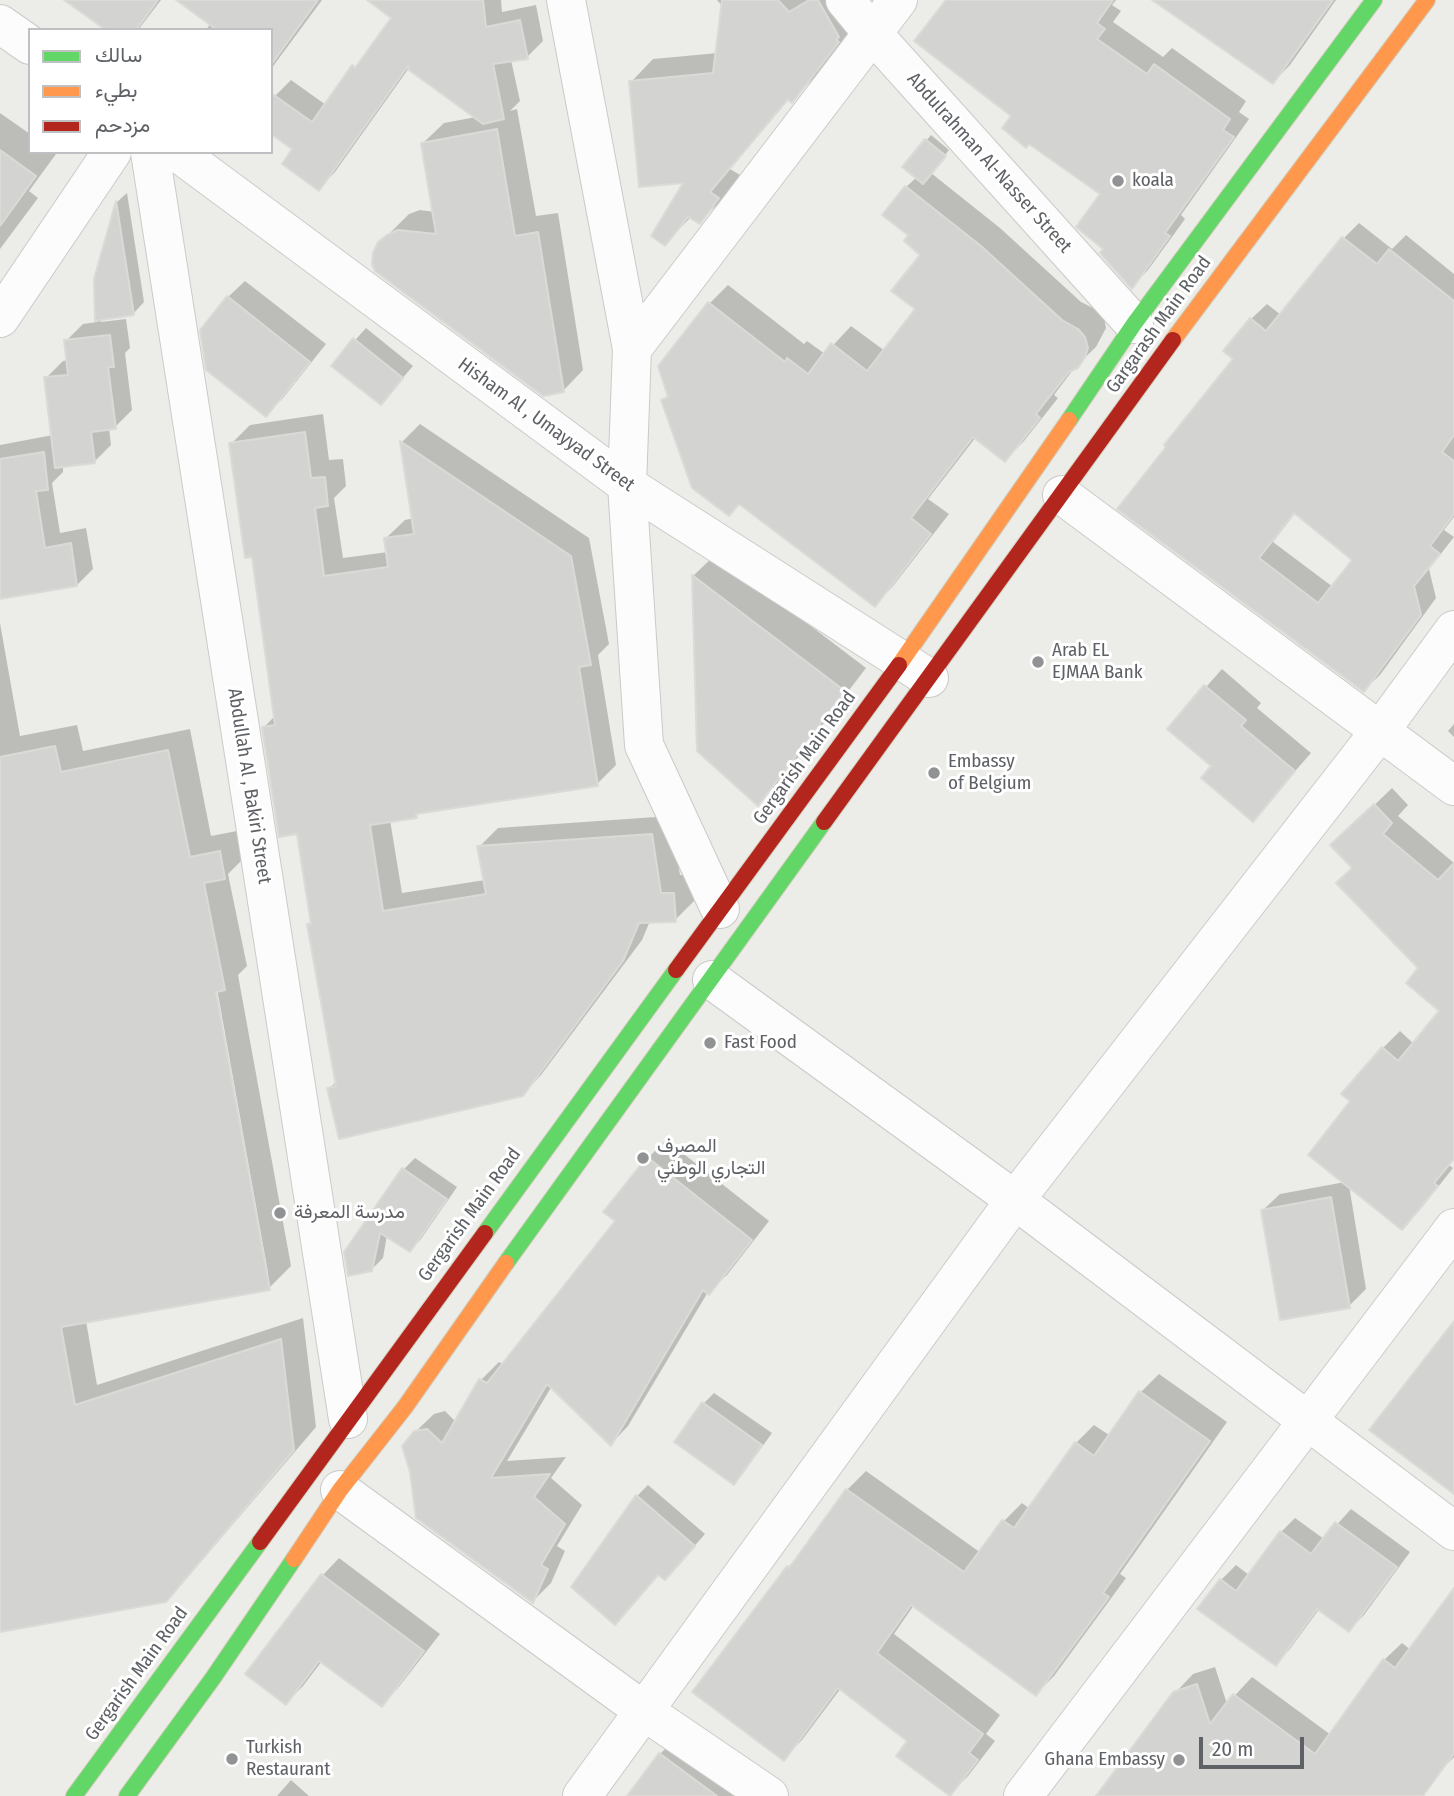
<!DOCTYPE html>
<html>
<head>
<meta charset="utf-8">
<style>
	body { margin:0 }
	#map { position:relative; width:1454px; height:1796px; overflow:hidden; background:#ecece8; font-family:"Fira Sans Condensed",Vazirmatn,sans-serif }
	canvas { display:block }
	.legend { position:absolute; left:28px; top:28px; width:245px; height:126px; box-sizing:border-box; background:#fff; border:2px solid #bfc0c1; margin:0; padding:9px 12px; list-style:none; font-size:21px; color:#5e6165 }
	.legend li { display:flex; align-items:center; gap:14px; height:35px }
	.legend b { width:35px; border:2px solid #bfc0c1 }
	.scale { position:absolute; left:1199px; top:1737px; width:105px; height:32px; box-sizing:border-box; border:4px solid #5e6165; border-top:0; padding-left:9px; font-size:21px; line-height:24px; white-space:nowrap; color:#5e6165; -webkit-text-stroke:5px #fff; paint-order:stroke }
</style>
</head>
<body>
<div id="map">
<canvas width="1454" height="1796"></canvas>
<ul class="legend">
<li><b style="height:9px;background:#63d668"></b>سالك</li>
<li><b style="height:9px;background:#ff974d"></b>بطيء</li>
<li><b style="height:9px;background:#b3261e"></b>مزدحم</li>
</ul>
<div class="scale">20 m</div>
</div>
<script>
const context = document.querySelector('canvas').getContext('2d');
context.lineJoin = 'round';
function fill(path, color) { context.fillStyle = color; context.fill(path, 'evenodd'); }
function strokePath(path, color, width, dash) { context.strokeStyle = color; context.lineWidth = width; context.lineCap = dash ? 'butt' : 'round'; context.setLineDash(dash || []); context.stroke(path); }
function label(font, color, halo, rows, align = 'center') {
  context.font = font + ' "Fira Sans Condensed",Vazirmatn,sans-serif'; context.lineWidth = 6; context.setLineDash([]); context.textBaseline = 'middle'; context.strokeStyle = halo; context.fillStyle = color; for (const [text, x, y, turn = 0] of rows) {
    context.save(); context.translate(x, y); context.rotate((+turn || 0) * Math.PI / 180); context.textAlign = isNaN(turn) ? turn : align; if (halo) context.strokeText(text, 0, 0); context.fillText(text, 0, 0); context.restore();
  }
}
fill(new Path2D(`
	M67,0h94l-23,30h-29z
	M179,0h143l-51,69v-39h-65l5,-7z
	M370,0h131l1,12 34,-7 7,36 -16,16 -16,3 9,41 -10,10 7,-2 19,107 22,-3 25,157 -20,21 -183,-148 29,-29 11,-4 15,2 -12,-69 21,-20 32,-6 -67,-49 -74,104 -16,16 -24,-39 -20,-53 16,-16 35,25 67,-88z
	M717,0h135l7,19 -45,59 -22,22 -2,-2 -60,71 10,6 -18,25 -23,22 -8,-5 -26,26 22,-62 -56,-99 22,-23 65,-6 5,-46z
	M947,0h169l-4,5 9,6 -8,11 50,35 9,-9 74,53 -7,11 10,7 -68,96 4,4 -37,51 -16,16 -27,-37 -2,-55 -73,-52z
	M1155,0h181l-46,65 -17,17z
	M0,113l30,21v18l26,2 -27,37 9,7 -38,51z
	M931,135l18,15 -18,23 69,55 81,74 16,8 7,8 2,10 -10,19 -21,20 -21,28 4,3 -34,43 -19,19 -29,-23 -48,62 21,15 -56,72 -18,19 -134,-103 -12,12 -66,-114 6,-6 40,-90 19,-19 76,59 3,-3 18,13 26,-28 34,25 32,-42 6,-55 -12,-19 -5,-48 11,-10 -13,-10z
	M127,193l17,109 -11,12 -33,5 1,3 25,-3 4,29 -5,5 7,57 -17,17 -6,1 2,17 -17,17 -31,4v6l-11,11 8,50 26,-5 7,41 -16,16 -77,12v-152l53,-10 -7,-57 17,-17 5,-1 -2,-19 17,-17 14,-2 -1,-42 21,-78z
	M1359,223l33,26 14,-14 48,39v243l-10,13 10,7 -25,32 7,29 -56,77 -16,15 -244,-182 115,-149 16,-40 16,-15 14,11 63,-77zM1296,512l59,48 -22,27 -60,-45z
	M245,281l81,63 -43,54 -17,17 -38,-118z
	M366,328l47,38 -32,37 -48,-38z
	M323,414l6,46 14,-1 3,27 -12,12 9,60 45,-6 -2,-14 19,-18 9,-2 -12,-76 18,-18 169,114 20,106 -11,11 18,110 -19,19 -176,27 -5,5 -26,4 12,73 83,-13 -6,-33 19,-19 172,-12 10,59h13l1,26 -19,19 -25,1 -8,19 -101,135 -19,20 -193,-6 8,-8 -28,-156 4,-4 -14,-88 -35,-106 11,-11 -21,-161 -23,-111 19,-19z
	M716,554l150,114 -87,114 -22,22 -58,-53 -5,-176z
	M0,623l20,113 57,-11 6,26 107,-22 21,107 31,-6 5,25 -19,19 19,92 -9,9 53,291 -22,22 -183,33 11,64 206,-67 13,109 -129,151 -22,23 -165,29zM216,983l52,290h-3l-52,-289z
	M1222,669l39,34 -4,5 54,45 -58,66 -39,-54 -45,-36z
	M1454,724v13l-6,-6z
	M1392,788l16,17 -10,11 56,47v297l-5,5 4,3 -34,43 -17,17 -53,-43 17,104 -17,17 -86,-96 17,-16 65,-12 38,-134 17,-17 14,13 28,-33 -22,-43 -66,-101 -21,-22z
	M666,1140l103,81 -42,54 -19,17 -80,134 -17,18 -59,-58 -45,75 59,-4 -15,21 31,27 -25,41 8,5 -14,32 -18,18 -118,-169 19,-18 11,-3 11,11 25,-42 18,-18 5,3 113,-144 -11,-9 42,-54z
	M415,1158l42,29 -36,52 -11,11 -23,-15 -4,23 -12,12 -25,-18 58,-83z
	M1159,1374l68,48 -107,152 6,4 -72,98 -18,18 -122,-89 -20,29 106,81 -14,19 9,7 -27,35 -18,18 -40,-54 -69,-52 -39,52 -18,18 4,-191 13,-13 46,-64 19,-19 115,82 23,-32 18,-18 8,6 46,-66 18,-18 15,10 31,-42z
	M714,1393l58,40 -28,39 -11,11 -30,-79z
	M648,1485l57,49 -29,33 -17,6 -86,14 64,-91z
	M1351,1509l59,43 -46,63 -15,15 -29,-22 -30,41 -14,15 -55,-84 15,-15 13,10 32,-43 14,-14 29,21z
	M339,1558l101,76 -42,54 -17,17 -59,-44 -19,25 -17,17 -39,-29 76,-99z
	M1454,1595v162l-17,17 -30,22h-312l10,-11 70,-92 18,-19 22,-7 12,37 25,-27 79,58 53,-75 18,-17 9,7z
	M677,1737l75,59h-123l31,-42z
	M291,1780l18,16h-32z`), '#0003');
const building = new Path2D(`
	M64,0h94l-22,30h-30z
	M176,0h142l-47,65v-35h-54z
	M367,0h116l3,27 34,-7 8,39 -35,5 11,55 -21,5 -74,-54 -1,-4 -89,125 -37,-27 10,-15 -21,-15v-41l41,29 40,-57 3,3 36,-50z
	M722,0h56l11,12 20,-12h9l21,37 -3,3 3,2 -47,61 -4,-4 -78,93 9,6 -19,26 -12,-7 -23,29 -14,-10 32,-53 -44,4 -10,-106 84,-8z
	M946,0h167l-16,23 8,6 -8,10 50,35 7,-10 76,55 -7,11 11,7 -69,96 5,3 -38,53 -32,-36 3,-4 -27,-22 24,-33 -71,-50 -3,4 -24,-20 9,-12 -97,-75z
	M1152,0h181l-60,84z
	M497,129l18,107 23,-4 26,160 -21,4 -168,-125 -3,-7 1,-11 5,-11 9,-7 11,-5 38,4 -15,-91z
	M925,139l21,17 -23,28 -21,-17z
	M0,150l36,26 -36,50z
	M905,186l76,60 81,74 16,9 7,8 3,11 -3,9 -7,11 -9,4 -33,42 4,4 -35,44 -32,-25 -62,81 20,16 -56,73 -136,-103 -10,12 -37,-28 -31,-88 7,-3 -10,-31 50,-64 77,60 2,-4 21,16 23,-31 36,28 48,-62 -24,-18 29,-36 -16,-14 4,-6 -26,-20z
	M116,201l18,114 -39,6 -1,-42z
	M1342,237l35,27 12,-15 65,52v134l-12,17 12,9v53l-24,32 10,8 -26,32 7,29 -57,77 -247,-183 49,-62 -2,-2 69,-86 -10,-8 27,-33 16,13zM1294,513l58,47 -34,43 -59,-45z
	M227,296l83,66 -44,55 -60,-47 -6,-40z
	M110,335l4,32h-6l8,62 -25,3 4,31 -40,5 -11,-91 24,-2 -4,-35z
	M353,338l50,40 -22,27 -50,-39z
	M305,432l6,46 14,-1 3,29 -13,2 9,68 64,-9 -4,-29 30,-4 -14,-93 171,115 20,109 -12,2 19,119 -182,28 1,4 -47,7 13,86 103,-17 -9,-48 175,-12 9,59h13l2,29 -37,1 -16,38 -100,135 -184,43 -12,-51 9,-2 -29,-162h4l-14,-90 -18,3 -17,-110 13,-2 -23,-168 -7,1 -16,-115z
	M44,452l4,38 -12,1 9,57 26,-5 6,43 -77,13v-140z
	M692,575l153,116 -87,115 -61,-55z
	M1204,685l42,35 -5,6 54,45 -42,51 -52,-44 10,-12 -44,-37z
	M55,746l6,26 107,-22 22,107 30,-6 5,28 -21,4 21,107 -9,2 54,298 -209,37 14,78 206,-66 13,111 -128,152 -166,30v-875z
	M1374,804l18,19 -9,11 55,46 16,-17v296l-20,24 4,3 -36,44 -94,-75 42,-54 -9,-7 41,-47 16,14 41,-50 -33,-28 12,-15 -82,-85 16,-15 -22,-23z
	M647,1157l105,83 -43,55 -6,-5 -92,156 -64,-62 -56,94 59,-4 -16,23 31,27 -24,41 7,4 -15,34 -117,-85 -6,-46 -8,-26 12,-15 13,-2 15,14 37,-64 8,4 128,-162 -12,-9z
	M402,1168l45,31 -37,53 -30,-19 -8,38 -24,5 -4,-24z
	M1331,1197l19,111 -70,12 -19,-110z
	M1454,1321v173l-85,-64z
	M1139,1391l71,50 -107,152 6,4 -73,99 -125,-91 -34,48 106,81 -14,19 9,7 -28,36 -54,-40 11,-15 -69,-53 -54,73 -92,-69 95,-126 2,2 57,-79 118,83 38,-52 12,8 61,-86 19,14z
	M702,1402l60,43 -28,40 -60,-43z
	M636,1495l59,51 -30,34 -7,-5 -43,50 -44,-38z
	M1335,1522l62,45 -48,65 -32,-23 -41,57 -79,-57 23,-30 16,12 44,-60 31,23z
	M321,1574l103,77 -42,56 -63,-46 -33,44 -41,-31z
	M1454,1588v165l-31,43h-327l77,-104 24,-8 13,40 23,-30 82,60 68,-95 12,9z
	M659,1753l58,43h-90z`);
fill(building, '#d3d3d1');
strokePath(building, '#dcdad7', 2);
const street = new Path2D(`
	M566,0l66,349 -5,136 17,260 76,164
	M845,0l28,34 261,290
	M0,24l30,21
	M150,152l198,1267
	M177,152l450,333 302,193
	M0,318l112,-166
	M632,349l266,-349
	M1062,495l392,291
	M712,980l303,220 439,331
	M340,1490l304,221 125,85
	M582,1796l433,-596 365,-469 74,-101
	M1023,1796l431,-568`);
const fast = new Path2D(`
	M1069,420l65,-96 240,-324
	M485,1233l191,-263
	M506,1263l318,-441
	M74,1796l186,-254
	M127,1796l86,-118 81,-119`);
const slow = new Path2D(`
	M1173,340l254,-340
	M899,665l170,-245
	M294,1559l46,-69 65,-83 101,-144`);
const jam = new Path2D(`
	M824,822l349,-482
	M676,970l223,-305
	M260,1542l225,-309`);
strokePath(street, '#cacac9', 40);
strokePath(fast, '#d1ccb9', 18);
strokePath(slow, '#d1ccb9', 18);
strokePath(jam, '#d1ccb9', 18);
strokePath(street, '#fcfcfc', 38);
strokePath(fast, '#63d668', 16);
strokePath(slow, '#ff974d', 16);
strokePath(jam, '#b3261e', 16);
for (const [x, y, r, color] of [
	[1118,181,7,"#909293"],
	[1038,662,7,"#909293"],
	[934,773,7,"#909293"],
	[710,1043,7,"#909293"],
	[643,1158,7,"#909293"],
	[280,1213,7,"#909293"],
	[232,1759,7,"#909293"],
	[1179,1760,7,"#909293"]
]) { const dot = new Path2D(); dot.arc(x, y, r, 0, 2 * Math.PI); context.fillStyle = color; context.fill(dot); strokePath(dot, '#fff', 2.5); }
label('19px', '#5e6165', '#fff', [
	["Abdulrahman Al-Nasser Street",989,163,48],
	["Gargarash Main Road",1159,325,-54],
	["Hisham Al , Umayyad Street",546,425,36],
	["Gergarish Main Road",805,758,-54],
	["Abdullah Al , Bakiri Street",249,786,81],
	["Gergarish Main Road",470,1215,-54],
	["Gergarish Main Road",137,1674,-54]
]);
label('19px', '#5e6165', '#fff', [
	["koala",1132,181],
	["Arab EL",1052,651],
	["EJMAA Bank",1052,673],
	["Embassy",948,762],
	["of Belgium",948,784],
	["Fast Food",724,1043],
	["المصرف",657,1147],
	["التجاري الوطني",657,1169],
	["مدرسة المعرفة",294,1213],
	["Turkish",246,1748],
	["Restaurant",246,1770],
	["Ghana Embassy",1165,1760,"right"]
], 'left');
</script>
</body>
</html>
